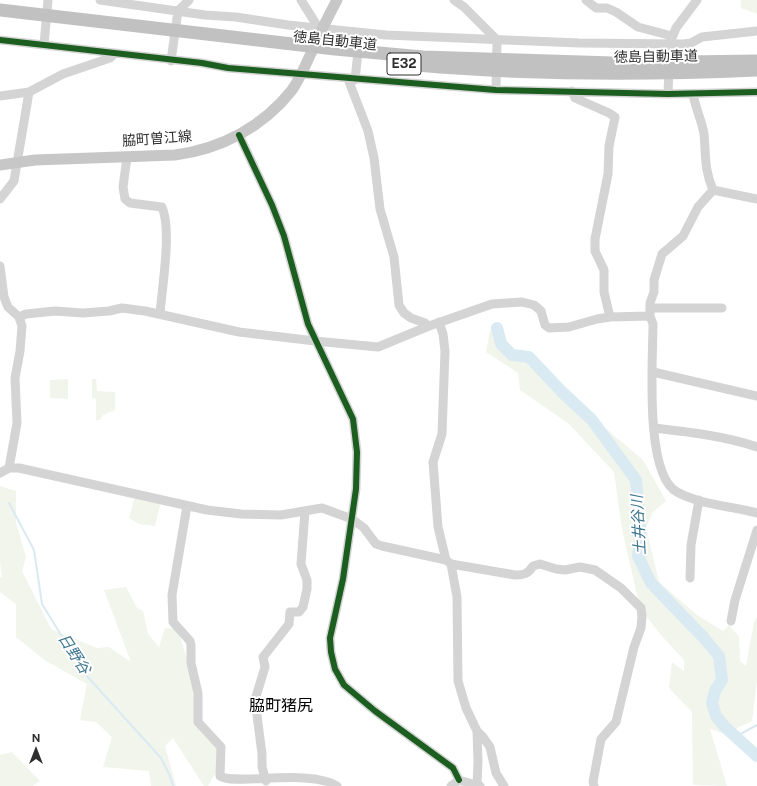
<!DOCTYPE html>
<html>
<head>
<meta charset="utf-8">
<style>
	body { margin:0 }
	#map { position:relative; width:757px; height:786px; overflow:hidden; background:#fff; font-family:"Public Sans",sans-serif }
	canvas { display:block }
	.north { position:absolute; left:16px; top:730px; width:40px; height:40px; -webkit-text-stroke:3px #fff; paint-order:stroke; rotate:0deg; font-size:11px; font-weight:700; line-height:16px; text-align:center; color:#2f2f2f }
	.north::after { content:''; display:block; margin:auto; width:14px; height:18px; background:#2f2f2f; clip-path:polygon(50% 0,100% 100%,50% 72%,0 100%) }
</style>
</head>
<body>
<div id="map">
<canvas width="757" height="786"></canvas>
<div class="north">N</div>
</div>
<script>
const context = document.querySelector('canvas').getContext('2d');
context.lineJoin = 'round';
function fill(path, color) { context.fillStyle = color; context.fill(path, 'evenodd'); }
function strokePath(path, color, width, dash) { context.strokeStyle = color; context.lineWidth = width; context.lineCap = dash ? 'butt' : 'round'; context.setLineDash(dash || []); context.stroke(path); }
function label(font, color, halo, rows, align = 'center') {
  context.font = font + ' "Public Sans","Noto Sans JP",sans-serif'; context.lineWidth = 4; context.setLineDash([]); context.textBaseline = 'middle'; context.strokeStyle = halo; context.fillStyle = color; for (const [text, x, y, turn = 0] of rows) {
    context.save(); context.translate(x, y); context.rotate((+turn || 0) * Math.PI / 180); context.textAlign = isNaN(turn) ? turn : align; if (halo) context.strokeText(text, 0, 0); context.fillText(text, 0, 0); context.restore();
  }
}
fill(new Path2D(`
	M741,0h16v14l-16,-6z
	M490,330l153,130 23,41 -13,11 -7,16 13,54 38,33 26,16 6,-6 10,12 1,24 6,5 8,-44 3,-5v63l-5,41 -27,13 -15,-5 17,57 -34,-1 -1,-73 -23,-24 3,-26 12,9v-11l-23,-25 -21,-27 -18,-79 -8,-57 -45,-48 -49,-34 -2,-17 -32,-21z
	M68,379v20l-18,-1v-18z
	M92,379h4l1,12 18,1v18l-12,5 -3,5h-4v-21l-4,-1z
	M0,486l16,5v32l10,34 -4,14 29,58 46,19 12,-1 22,15 -27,-72 22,-3 11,21 6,3 5,23 11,13 6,-19 13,1 14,47 4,50 21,14 1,29 -10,17h-4l-31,-48 -8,8 11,40h-25l-2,-15 -46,-4 9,-30 -16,-15 -16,-2 7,-36 -41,-23 -30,-24v-33l-16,-12v-15h2l-2,-14z
	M135,496l26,6 -6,24 -16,-2 -10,-6z
	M12,752l28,29 -8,5h-32v-31z`), '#f1f5ec');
strokePath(new Path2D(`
	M9,503l25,47 8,54 43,70 76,84 9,18 3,10
	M735,737l22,-12`), '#daeaf2', 2);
strokePath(new Path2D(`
	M497,328l4,16 11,11 17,2 33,35 30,28 44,60 5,56 -3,20 13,27 53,55 15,18 3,24 -7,11 -3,12 4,13 8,10 33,30`), '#daeaf2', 12);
strokePath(new Path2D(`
	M100,0l105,15 31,2 52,8 98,10 193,8 104,1 8,-1 11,-6 55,-6
	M301,0l17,27
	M454,0l10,7 33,33 -1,50
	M586,0l10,8h11l9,4 22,15 34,9
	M0,40l202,23 26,5 268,22 172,4 89,-2
	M44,45l4,-45
	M171,61l7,-50 11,-11
	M348,79l20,52 6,27 6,51 14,48 5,48 5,8 7,5 14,5 4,3
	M355,80l5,-47
	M572,91l3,7 34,15 6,4 -6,29 -1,28 -13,65v12l9,19v22l6,25
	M668,94l2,-51 6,-15 21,-28
	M693,94c2,13 9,27 11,40 2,21 0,35 9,56
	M0,96l29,-4 34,-18 47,-16 5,-5
	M239,135l33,70 12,31 24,88 45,95 4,33 -1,37 -13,90 -13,59 1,14 4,17 9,16 31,26 78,57 6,12
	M127,157l-4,30 2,12 5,4 32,4c10,23 0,80 -2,107
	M713,190l-15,17 -15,29 -21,18 -8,26v12l-4,11v13l3,8c0,35 -9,150 24,168 24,13 54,14 80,21
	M713,190l44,9
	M0,199l14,-18 15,-89
	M0,266l4,31 4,10 11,10 3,9 -2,25 -5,27 2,45 -8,45
	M650,308h72
	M19,317l7,-3 29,-3 28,2 26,-2 13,-3 23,3 94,21 76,9 63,6 51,-21 63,-22 30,-2 12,3 7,6 4,14 4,3 20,-1 28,-8 13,-2 40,-1
	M439,322l4,12 2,17 -3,83 -9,28 5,65 8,33
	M653,372l104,24
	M654,428c34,4 71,8 103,19
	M0,473l9,-5h10l188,42 34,4 40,1 41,-7 30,11 12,9 12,16 6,2 64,14 5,4 6,33 1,84 8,27 11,23 6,6 7,10 6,26 8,13
	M187,506l-15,89 1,27 17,19 1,4v18l7,30v29l23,25 -1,29c14,10 89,-8 117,10
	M451,564l64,11c9,0 13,-1 18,-9l7,-2 16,5 9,1 15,-3 15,3 26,18 20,20 1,9 -1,11 -7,19 -18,75 -15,17 -8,43 1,4
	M690,578l1,-33 8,-45
	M731,621l4,-21 22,-70
	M477,731l1,31 -1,23
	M266,781l-4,-14v-13l-7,-54 10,-33 -2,-10 26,-33 1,-12h9l4,-5 4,-18v-9l-6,-16 4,-53
	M451,786l8,-6 21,6`), '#d4d4d4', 9);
strokePath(new Path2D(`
	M0,165l35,-5 140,-5c46,-6 88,-28 117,-65 9,-13 15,-29 22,-43 7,-16 15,-32 23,-47`), '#c7c7c7', 11);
strokePath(new Path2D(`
	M0,10l335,39 88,8 190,6 144,-2
	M417,65c113,10 227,10 340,5`), '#c1c1c1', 13);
strokePath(new Path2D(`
	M0,40l202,23 26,5 268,22 172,4 89,-2
	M239,135l33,70 12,31 24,88 45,95 4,33 -1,37 -13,90 -13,59 1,14 4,17 9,16 31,26 78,57 6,12`), '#1b5e20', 6);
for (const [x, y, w] of [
	[404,64,34]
]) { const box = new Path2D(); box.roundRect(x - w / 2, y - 11, w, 22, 3); context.fillStyle = '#fff'; context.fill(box); strokePath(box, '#2f2f2f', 1); }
label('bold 13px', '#2f2f2f', null, [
	["E32",404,64]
]);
label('14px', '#2f2f2f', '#fff', [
	["徳島自動車道",335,41,6],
	["徳島自動車道",656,57,-1],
	["脇町曽江線",157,139,-4]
]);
label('italic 15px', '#3e7691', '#fff', [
	["土井谷川",639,525,-93],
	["日野谷",74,654,57]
]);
label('16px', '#000', '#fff', [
	["脇町猪尻",281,706]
]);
</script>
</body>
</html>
